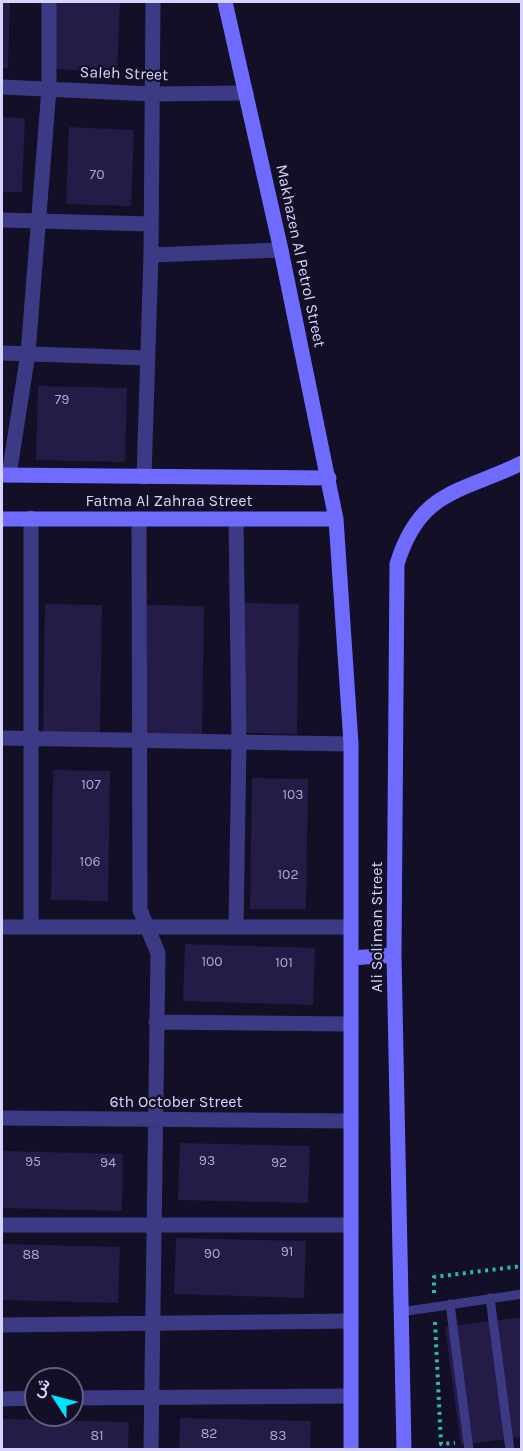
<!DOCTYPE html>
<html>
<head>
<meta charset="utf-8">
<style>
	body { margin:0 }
	#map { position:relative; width:523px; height:1451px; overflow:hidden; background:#130f26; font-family:Karla,Vazirmatn,sans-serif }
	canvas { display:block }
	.frame { position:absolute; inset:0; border:3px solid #d9d4ff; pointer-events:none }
	.north { position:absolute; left:24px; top:1367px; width:60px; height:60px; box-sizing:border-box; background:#130f26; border:2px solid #625e7d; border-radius:50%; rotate:306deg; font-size:16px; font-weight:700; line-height:24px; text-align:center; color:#d9d4ff }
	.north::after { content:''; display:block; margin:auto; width:21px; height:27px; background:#00e5ff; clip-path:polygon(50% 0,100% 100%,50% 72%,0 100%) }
</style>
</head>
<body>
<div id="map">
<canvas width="523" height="1451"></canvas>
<div class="frame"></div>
<div class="north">ش</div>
</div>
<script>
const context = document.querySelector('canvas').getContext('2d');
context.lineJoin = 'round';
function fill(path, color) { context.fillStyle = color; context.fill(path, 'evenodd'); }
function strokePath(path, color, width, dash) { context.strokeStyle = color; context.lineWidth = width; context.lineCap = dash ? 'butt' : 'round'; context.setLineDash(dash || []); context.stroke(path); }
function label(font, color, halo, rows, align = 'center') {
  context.font = font + ' Karla,sans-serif'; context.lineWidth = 4.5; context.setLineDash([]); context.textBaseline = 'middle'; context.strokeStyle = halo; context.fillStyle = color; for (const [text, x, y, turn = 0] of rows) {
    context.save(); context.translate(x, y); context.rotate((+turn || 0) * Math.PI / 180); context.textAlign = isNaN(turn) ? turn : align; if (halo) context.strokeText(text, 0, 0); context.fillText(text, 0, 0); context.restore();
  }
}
fill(new Path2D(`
	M2,2h8l-2,66 -6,-1z
	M54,2h66l-3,70 -65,-3z
	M2,117l23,1 -3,74h-20z
	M69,127l65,3 -3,76 -65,-2z
	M38,386l89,2 -2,74 -89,-2z
	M242,603l57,1 -2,130 -57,-1z
	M45,604l57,1 -2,130 -57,-1z
	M147,605l57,1 -2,130 -57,-1z
	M53,770l57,1 -2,130 -57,-1z
	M252,778l56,1 -2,130h-56z
	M185,944l130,4 -2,57 -130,-4z
	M180,1143l130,3 -2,57 -130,-3z
	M2,1151l121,3 -1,57 -120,-3z
	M176,1238l130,3 -2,57 -130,-4z
	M2,1244l118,3 -2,56 -116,-3z
	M522,1317v120l-61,8 -16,-118z
	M180,1418l131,3 -1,29h-131z
	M2,1419l127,3 -1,28h-126z`), '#241b47');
strokePath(new Path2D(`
	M434,1293v-16l88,-11
	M435,1322l6,122 14,-1`), '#2fb8b0', 4, [3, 4.5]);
strokePath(new Path2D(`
	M490,1298l20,152
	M450,1304l19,146
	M401,1312l121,-18`), '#3d3a85', 9);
strokePath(new Path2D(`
	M2,87l150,7 94,-1
	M2,220l149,4
	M151,255l130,-5
	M2,353l146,5
	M9,475l19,-122 21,-264v-87
	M144,477l7,-222 2,-253
	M31,518v409
	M139,519l1,391 18,43 -7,497
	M236,519l3,223 -3,185
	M2,738l349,6
	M2,927h349
	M156,1022l195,2
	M2,1118l349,3
	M2,1225h349
	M2,1325l349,-4
	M72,1398l279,-2
	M2,1399l34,-1`), '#3d3a85', 15);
strokePath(new Path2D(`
	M225,2l56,248 55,269 15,225v706
	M2,475l327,3
	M2,519h334
	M351,958l43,-3
	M404,1450l-10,-495 3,-391c23,-75 64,-71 125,-101`), '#6f6bff', 15);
label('14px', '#aca6d1', null, [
	["70",97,175],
	["79",62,400],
	["107",91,785],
	["103",293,795],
	["106",90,862],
	["102",288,875],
	["100",212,962],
	["101",284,963],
	["93",207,1161],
	["95",33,1162],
	["94",108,1163],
	["92",279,1163],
	["91",287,1252],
	["90",212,1254],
	["88",31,1255],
	["82",209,1434],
	["81",97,1436],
	["83",278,1436]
]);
label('16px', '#d9d4ff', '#130f26', [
	["Saleh Street",124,74,2],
	["Makhazen Al Petrol Street",300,256,78],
	["Fatma Al Zahraa Street",169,501],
	["Ali Soliman Street",377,927,-90],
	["6th October Street",176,1102]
]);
</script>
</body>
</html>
